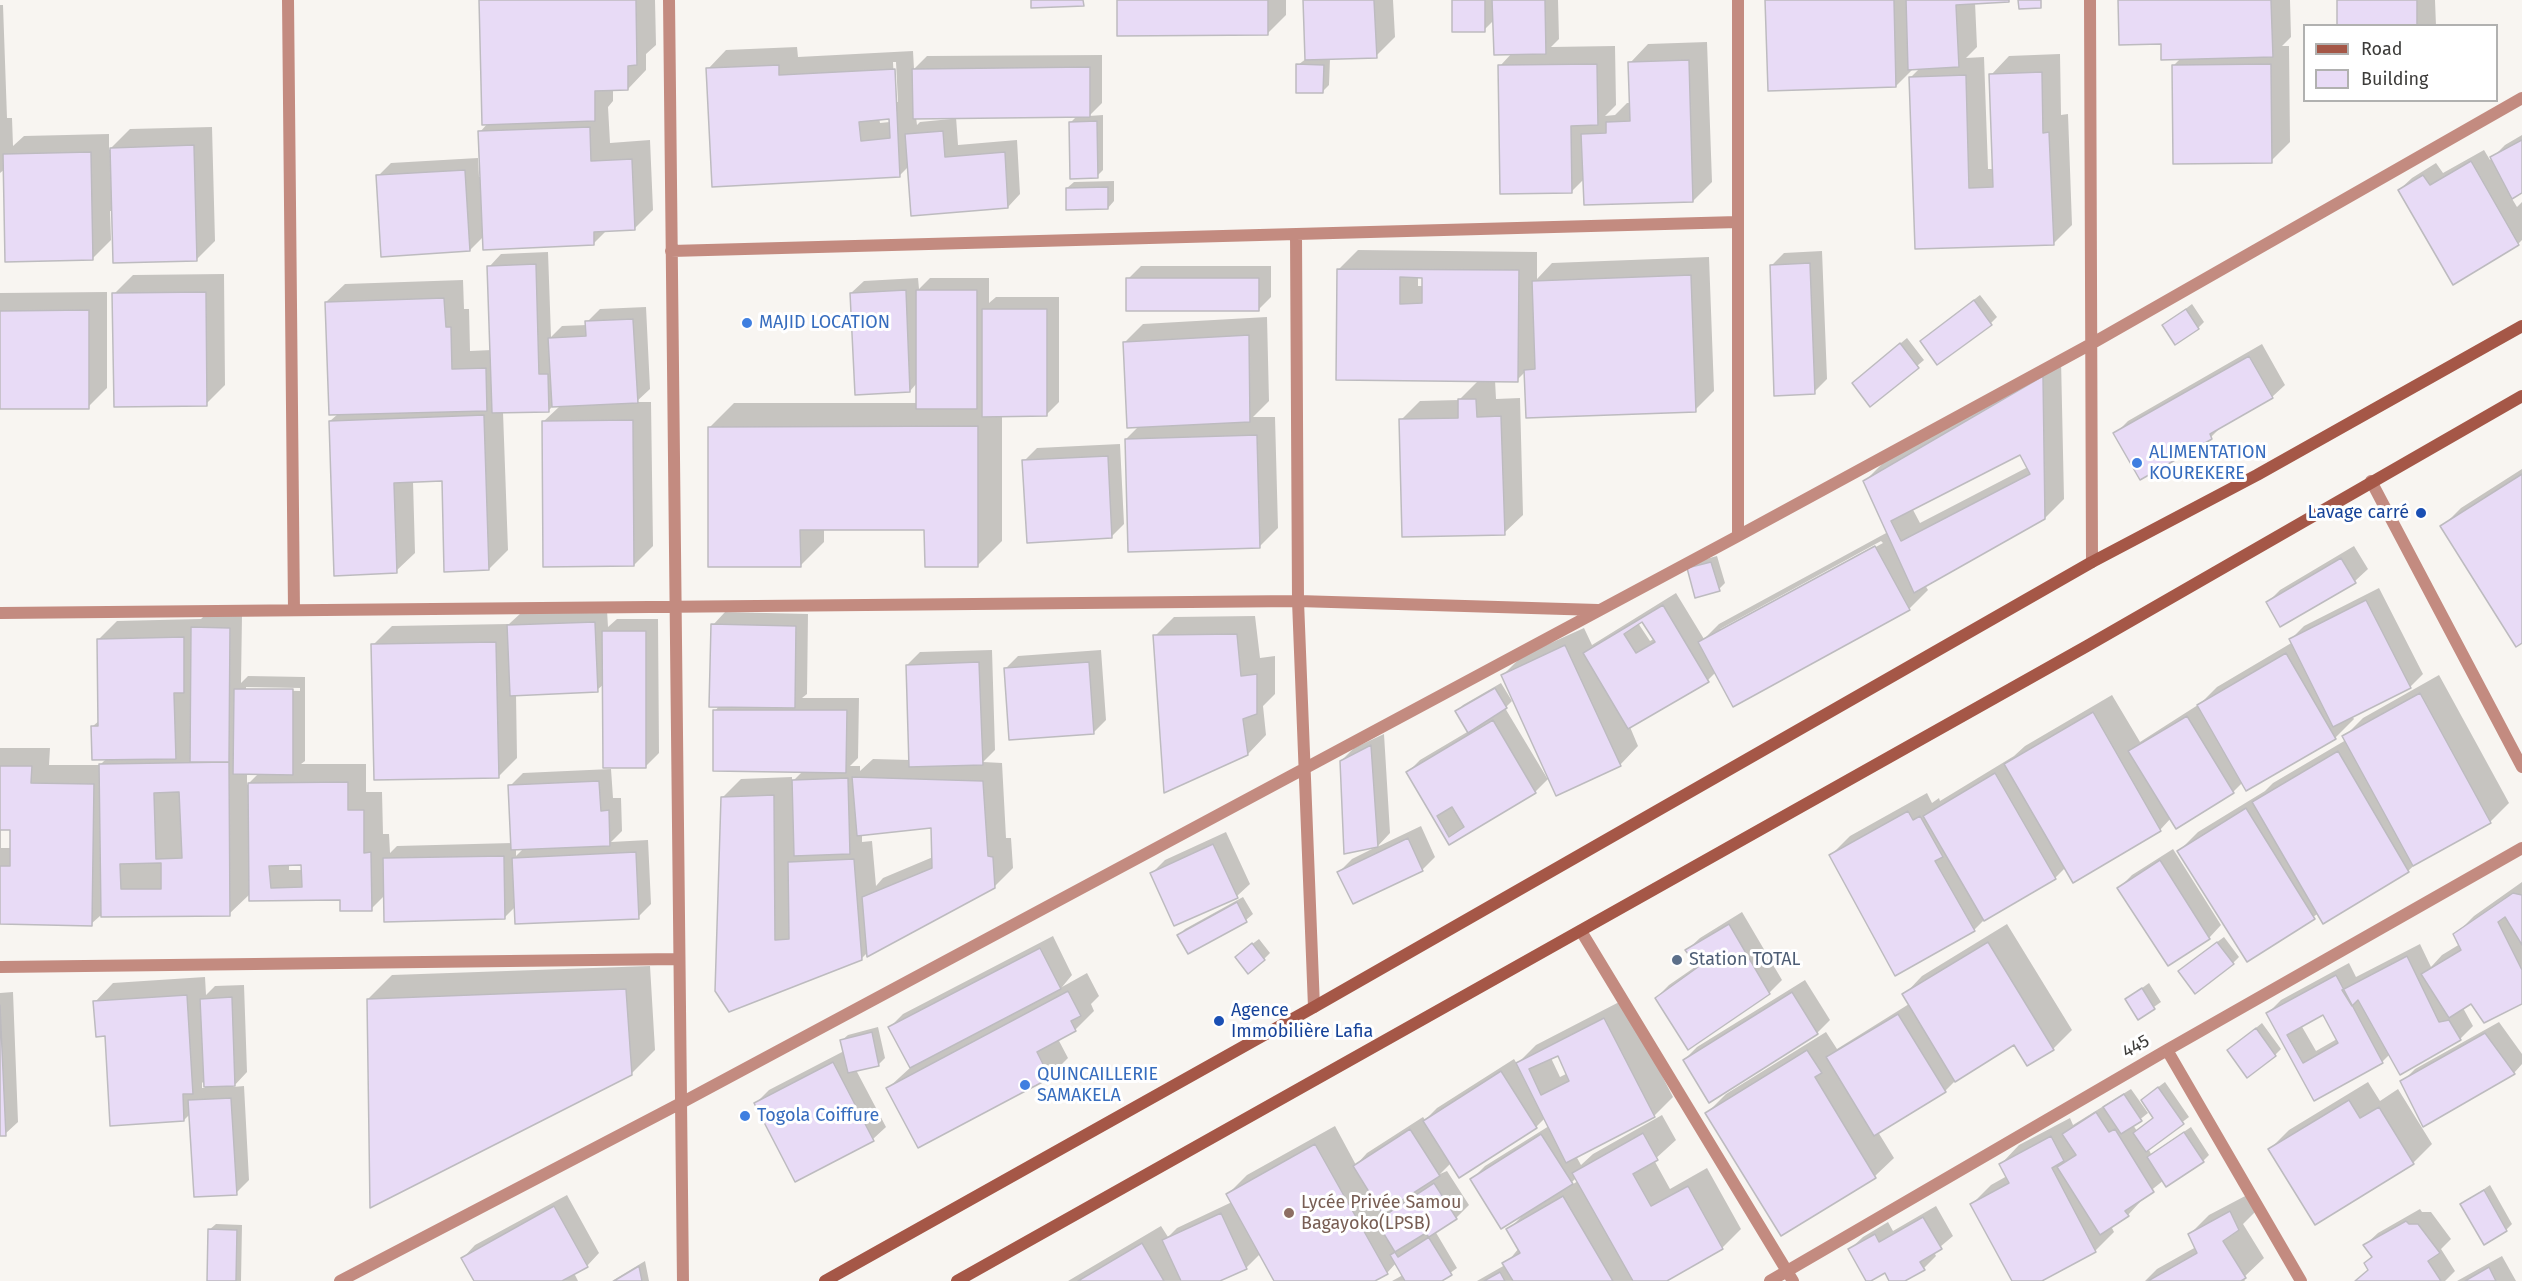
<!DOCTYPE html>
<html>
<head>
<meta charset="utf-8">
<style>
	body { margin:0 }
	#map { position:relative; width:2522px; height:1281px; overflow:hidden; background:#f8f5f1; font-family:"Fira Sans",sans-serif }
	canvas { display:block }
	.legend { position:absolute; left:2303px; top:24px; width:195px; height:78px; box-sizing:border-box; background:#fff; border:2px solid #b1b1b0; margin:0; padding:8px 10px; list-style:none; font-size:18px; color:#3d3c3a }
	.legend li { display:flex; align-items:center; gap:12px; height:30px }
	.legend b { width:30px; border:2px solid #b1b1b0 }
</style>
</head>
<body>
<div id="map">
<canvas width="2522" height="1281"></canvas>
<ul class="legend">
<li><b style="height:8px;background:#a55747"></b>Road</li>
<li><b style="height:16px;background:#e8dbf6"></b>Building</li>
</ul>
</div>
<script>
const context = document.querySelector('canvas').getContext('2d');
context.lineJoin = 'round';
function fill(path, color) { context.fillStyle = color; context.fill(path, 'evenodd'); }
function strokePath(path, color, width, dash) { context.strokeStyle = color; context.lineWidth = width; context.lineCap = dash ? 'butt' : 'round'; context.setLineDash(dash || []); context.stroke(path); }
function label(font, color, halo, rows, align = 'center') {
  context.font = font + ' "Fira Sans",sans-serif'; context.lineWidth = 6; context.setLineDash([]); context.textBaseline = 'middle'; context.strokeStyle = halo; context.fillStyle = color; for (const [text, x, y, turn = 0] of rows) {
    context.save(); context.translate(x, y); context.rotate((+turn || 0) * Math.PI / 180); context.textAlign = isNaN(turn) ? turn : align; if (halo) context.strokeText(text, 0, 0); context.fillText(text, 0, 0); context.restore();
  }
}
fill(new Path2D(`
	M480,0h175l1,45 -10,9v16l-18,19h-15v12l-5,6 2,36 40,-3 3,70 -19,19 -27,1 -13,13 -110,-7 -14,14 -92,-74 13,-13 87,-5 1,19h3l-2,-45 8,-9z
	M1118,0h168v15l-19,19z
	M1305,0h88l2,37 -19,19 -46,2 -1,27 -6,6 -25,-26 9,-7z
	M1453,0h105l1,39 -8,8 64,-1 1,59 -11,11 10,-1 12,-12h4l-1,-40 18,-19 59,-2 5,140 -19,19 -109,-22 -12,12 -72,-125 12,-13 -18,-33 -10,10z
	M1767,0h242l-34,2 2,45 -11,11 18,-1 4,112h6l-3,-94 18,-19 51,-2 1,61 7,-1 4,111 -19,19 -136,4 -6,-171 10,-10 -7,1 -18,18z
	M2119,0h171l1,37 -9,9h7l1,96 -19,19 -97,-96 7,-7 -19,-15z
	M2339,0h96l1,26h-97z
	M0,5h3l4,113h5l1,28 11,-10 85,-2v16l21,-21 82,-2 3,114 -19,19 -83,-49h-3l1,29 -19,19 -87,-90 -5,4z
	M797,47l1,10 115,-6 1,18 13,-13 175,-1v48l-13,13 14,-1v55l-6,6 -26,-54 7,-7 -122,2 2,28 59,-5 3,54 -12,13 -99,-41 -10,10 -191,-107 18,-19zM893,62h3l2,40h-3zM890,117v5l-10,1 -1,-5zM916,117h35v2l-31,3 -3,3z
	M2522,135v57l-11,5 6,10 5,-5v38l-4,4 -119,-54 13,-12 24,-15 7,10 41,-23 6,10 15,-15z
	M1114,181v20l-6,7 -41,-20 7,-6z
	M1358,250l179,2v27l15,-16 157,-6 5,134 -19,19 -170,-38 -8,8h-22l1,19 24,-1 3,117 -19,18 -103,-113 19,-19 39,-1 20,-20 -140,-111zM1418,276h5v10h-5z
	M1822,251l5,128 -13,13 -43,-126 13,-13z
	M548,252l3,85 11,-11 25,-1v-3l13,-13 46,-2 4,82 -14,13h15l2,144 -19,19 -91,-143 17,-16h-7l-5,5 -45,1 5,138 -19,19 -46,-89 -30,1 2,72 -19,18 -66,-150 8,-7 -12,-112 19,-18 118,-4 1,29h5l1,42 22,-1 -3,-83 12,-13z
	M1141,266h130v31l-13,13 -130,-31z
	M224,274l1,111 -19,19 -92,-110 19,-19z
	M918,278l1,11 11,-11h59v25l7,-6h63v105l-13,13h-44v126l-24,24 -52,-37h-102v14l-24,24 -90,-139 24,-24h183v-20l-7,8 -59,-98 13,-12z
	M107,292v96l-19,19 -88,1v-115z
	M1980,295l17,22 -6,6 -70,18z
	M2192,304l12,18 -6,6 -34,-3z
	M1267,317l2,84 -16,16h22l3,111 -19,19 -133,-108 14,-14 -16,-82 19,-19z
	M1907,338l17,22 -53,45 -11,-28z
	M2262,344l23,41 -13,12 -48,27 -13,13 -96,-3 13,-13z
	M2061,359l3,140 -19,19 -120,67 3,5 -19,19 -193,63 -8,8 -78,47 8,19 -18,19 -71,13 -14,14 -86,51 -41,-71 12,-12 49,-29 -12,-20 6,-6 38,-22 11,18 -7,7 42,70 2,-1 -46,-102 19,-19 62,-28 8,17 84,-52 28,46 15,-15 169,-92 -23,-51 19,-19zM2020,453l8,14 -108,56 -8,-15zM1881,541l2,2 -163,89v-3zM1643,620l11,19 -4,2 -12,-18z
	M1120,444l4,80 -13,13 -87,-76 13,-13z
	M2522,469v172l-80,-114 19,-19z
	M2354,546l14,23 -13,12 -87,21 12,-12z
	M1717,556l8,27 -6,6 -30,-20 6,-7z
	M2379,588l44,86 -13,13 -58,29 2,3 -19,19 -92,44 -10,10 -56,34 -6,-8 -11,12 -94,37 -11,11 -70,41 -11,11 -143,-75 19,-19 77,-43 5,10 7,-5 1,3 74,-45 11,-10 87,-51 28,47 61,-39 16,-16 76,-45 -2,-3 13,-13z
	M607,610l1,17 9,-8h41l1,134 -13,13 -42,-82 -7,6 -81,4 1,64 -19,19 -125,-132 19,-19 117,-2 12,-11z
	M725,612l83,2 -1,80 -5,4h57l-1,60 -8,8h10v5l13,-12 37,1 -3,-95 13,-13 72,-2 3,100 -12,12 19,1 4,75h5l2,30 -19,19 -126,65 -7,7 -131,51 -8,-212 19,-19 51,-2v5l11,-11 -88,-60 5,-6 -7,-80zM932,826l1,31 -50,21 -7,8 -4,-45 -10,1v-8z
	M206,614l36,1 -1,68 7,-7 57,1v84l-4,3h65v28h16l1,42h6l1,19 7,-7 115,-3 -2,-57 13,-13 88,-4 2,29h8l1,33 -11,11 37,-2 3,64 -13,13 -122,-11 -12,12 -119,-23 -14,14 -30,-10 -90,-6 -22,21 -129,2 -9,8 -91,-2v-174h50l-1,17h51l6,-6 -13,-33 7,-6 -2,-80 19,-19 84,-2zM246,687l54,1v3l-54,-1zM247,773h12l-12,12zM1,828h11v20h-11zM516,848h8l-8,8zM302,863l1,7h-14v-6z
	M1255,616l5,42 15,-2v38l-12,12 3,29 -18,19 -93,-118 19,-19z
	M1101,650l5,70 -13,13 -88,-64 13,-13z
	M2439,675l70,128 -19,19 -72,40 -10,9 -89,42 -72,47 -68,-109 19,-19 67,-41 8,-8 73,-43 -2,-3 19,-19z
	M1384,734l6,99 -13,14 44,-21 14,31 -13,13 -83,2 13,-13 24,-12 -35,-86 13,-13z
	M1226,832l24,52 -13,12 -85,-23 13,-13z
	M2173,849l48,76 -12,13 -90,-50 13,-13z
	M2522,882v121l-50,-1 -9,6 10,18 -13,13 -70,15 -8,8 -68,37 -46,-86 13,-13 68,-37 7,14 64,-33 11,23 11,-12 18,-11 -5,-9 19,-19zM2323,1013l14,26 -21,12 -15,-26z
	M1243,897l10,17 -7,6 -57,32 -10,-17 6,-6z
	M1742,912l40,68 -13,13 -113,5 13,-13 29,-20 -11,-15 13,-12z
	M2007,924l65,106 -19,19 -38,-6 -57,35 -13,13 -67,41 16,26 -19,18 -94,58 -74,-121 19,-19 100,-62 11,17 72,-45 -5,-9 18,-19z
	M1053,936l19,39 -10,12 25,-14 12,23 -8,8 3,7 -19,19 -17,9 10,19 -19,19 -161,11 23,-21 -21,-40 13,-13z
	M2224,937l15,20 -6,6 -47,2z
	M1259,939l11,14 -6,6 -21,-8z
	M650,966l5,84 -24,24 -263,-75 24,-24z
	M205,977l1,18 9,-9 29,-1 3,87 -14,15 11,-1 5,94 -13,13 -45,-80 -7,7 -78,-85 -11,-33 18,-19zM205,1080v8h-3v-5z
	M1805,980l25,40 -13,13 -133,27 13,-13z
	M2149,983l12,19 -23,16 -11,-19z
	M13,992l5,130 -13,12 -5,1v-142z
	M1623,1000l50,97 -19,19 -78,40 5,9 12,-11 69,-39 14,25 -22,20 16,29 37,-21 34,61 -19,19 -58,33h-187l28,-16 14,-17 -11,-18 15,-15 -51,-36 13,-13 64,-40 -4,-8 -9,9 -77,49 -8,-13 -11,11 7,-3 22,34 -13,13 -21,13 22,37 -18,13h-47l11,-6 -7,-12 -9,10 -15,8h-96l-15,-28 -15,15 -30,13h-148l93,-55 7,11 9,-9 55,-26 -4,-8 19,-19 88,-49 21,39 11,-12 56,-36 2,3 12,-12 77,-49 3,5 19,-19zM1559,1054l9,19 -8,4 -9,-19zM1576,1178l2,3 -8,5 -1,-1zM1391,1205l1,1 -8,9 -2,-4z
	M2499,1022l23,32v10l-8,9 -112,9 13,-13z
	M2262,1023l19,26 -6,6 -39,-11z
	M878,1027l7,31 -6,6 -23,6 30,57 -13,12 -117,-36 13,-13 75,-39 -3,-10 7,-6z
	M2165,1082l24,35 -41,31 3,6 40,-27 18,28 -6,6 -39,19 -25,20 1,2 -12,13 -17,11 3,6 -19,19 -57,30h-25l-41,-77 19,-19 16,-9 -6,-12 18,-19 51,-27 3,7 58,-36 17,24 -15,12 4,6 17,-14 -5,-23z
	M2368,1082l12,19 18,-12 34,55 -19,19 -143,-14 19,-19z
	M2490,1185l22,39 -6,6 -44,-26z
	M2249,1194l8,16 -14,14 21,34 -21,20 2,3h-100l12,-12 39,-22 -6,-13 19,-19z
	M567,1195l32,58 -12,13 -13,7 4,8h-103l-12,-23 12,-13z
	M1936,1206l17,30 -19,16 2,4 -12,12 -22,13h-11l-6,-10 -35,-22 13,-12 25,-15 5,9z
	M2420,1209l2,3h9l20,27 -10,10 14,22 -10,10h-88l12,-12 4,-13 -8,-11 13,-12z
	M216,1224l26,1 -1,56h-33l1,-51z
	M2502,1256l14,25h-59z
	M645,1261l4,20h-37z`), '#0003');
const building = new Path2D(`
	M479,0h157l1,65 -9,1v24l-33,1v30l-113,4z
	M1031,0h52l1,6 -53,2z
	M1117,0h151v35l-151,1z
	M1303,0h71l3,58 -72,2z
	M1452,0h33v32h-33z
	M1492,0h53l1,54 -52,1z
	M1765,0h129l2,87 -128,4z
	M1906,0h103v2l-53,3 3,62 -51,3z
	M2018,0h23v8l-22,1z
	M2118,0h153l2,57 -112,3v-16l-42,1z
	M2337,0h80v26h-80z
	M1689,60l4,142 -109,3 -3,-71 25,-1v-11l24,-1 -2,-59z
	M1296,64l28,1 -1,28h-27z
	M1597,64l1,61 -27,1 1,67 -72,1 -2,-129z
	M2271,64l1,99 -99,1 -1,-99z
	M779,65v10l116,-6 5,108 -188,10 -6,-119zM889,119l1,19 -29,3 -2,-19z
	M1090,67v50l-177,2 -1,-50z
	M2042,72l1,61 6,-1 5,113 -139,4 -6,-172 57,-2 3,113 24,-1 -4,-113z
	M1097,121l1,57 -28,1 -1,-57z
	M590,127l1,34 41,-2 3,71 -41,2v13l-111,5 -5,-119z
	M943,131l2,26 60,-5 3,56 -97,8 -6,-82z
	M2522,140v53l-10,6 -22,-42z
	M194,145l3,116 -84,2 -3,-115z
	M91,152l2,108 -88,2 -2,-108z
	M2471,161l48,84 -66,40 -55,-95 25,-15 7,10z
	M465,170l5,81 -89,6 -5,-82z
	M1108,187v22l-42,1v-22z
	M1810,263l5,131 -41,2 -4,-131z
	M536,264l3,110h9l1,38 -57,1 -5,-147z
	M1337,269l182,1 -1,112 -182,-2zM1400,277l22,1v25l-22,1z
	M1691,275l5,137 -170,6 -2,-48 11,-1 -3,-88z
	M1126,278h133v33h-133z
	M906,290l4,102 -55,3 -5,-102z
	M916,290h61v119h-61z
	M206,292l1,114 -93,1 -2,-114z
	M444,298l2,29h5l1,42 34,-1 1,43 -158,4 -4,-113z
	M1974,300l18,25 -55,40 -17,-24z
	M982,309h65v107l-65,1z
	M2186,309l13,20 -24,16 -13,-20z
	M89,310v99h-89v-98z
	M633,319l5,84 -86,4 -4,-69 38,-2 -1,-15z
	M1249,335l1,87 -123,6 -4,-86z
	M1900,343l19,25 -49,39 -18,-24z
	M2249,356l24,42 -63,36 2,5 -72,41 -27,-47z
	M2043,376l2,143 -131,74 -51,-112zM2020,455l10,19 -129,67 -10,-20z
	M1458,399h18l1,18 24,-1 4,119 -103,2 -3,-118 59,-1z
	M484,415l5,155 -45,2 -2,-91 -48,2 3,90 -63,3 -5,-155z
	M633,420l1,146 -91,1 -1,-146z
	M978,426v141h-53l-1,-37h-124l1,37h-93v-140z
	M1257,435l3,113 -132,4 -3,-113z
	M1108,456l4,82 -85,5 -5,-83z
	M2522,474v169l-6,4 -76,-121z
	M1875,546l35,64 -177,97 -35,-65z
	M2341,558l15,25 -76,44 -14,-25z
	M1711,562l9,29 -25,7 -8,-30z
	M2366,600l45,88 -78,39 -44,-88z
	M1663,605l46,77 -81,47 -45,-76zM1642,622l13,20 -19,11 -12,-19z
	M595,622l3,70 -88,4 -3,-71z
	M711,624l85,2 -1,82 -86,-1z
	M191,627l39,1 -1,134h-39z
	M602,631h44v137h-43z
	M1237,634l4,42 16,-2v40l-14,5 5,36 -84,38 -11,-158z
	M184,637v56h-10l2,66 -84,1 -1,-34h7l-1,-87z
	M496,642l3,136 -125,2 -3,-136z
	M1565,645l56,121 -65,30 -55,-121z
	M2286,653l50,86 -90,52 -49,-86z
	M979,662l4,103 -74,2 -3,-102z
	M1089,662l5,72 -85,6 -5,-72z
	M1495,688l12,20 -39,25 -13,-22z
	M234,689h59v86l-60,-1z
	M2420,693l71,130 -78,43 -71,-130z
	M713,710h134l-1,63 -133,-2z
	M2093,712l68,119 -88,52 -69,-119z
	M2187,716l47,77 -58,36 -48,-78z
	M1493,720l43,73 -87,52 -43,-73zM1452,807l12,20 -15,10 -12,-21z
	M1371,745l7,102 -34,7 -4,-93z
	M2338,751l71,121 -86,52 -71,-122z
	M229,762l1,154 -129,1 -2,-153z
	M0,766h32l-1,17 63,1 -2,142 -92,-2v-58h10v-36h-10z
	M1995,773l61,106 -72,42 -61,-105z
	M852,777l131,4 5,75 5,1 2,31 -128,69 -5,-60 70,-29 -1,-40 -74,8z
	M848,778l2,76 -56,2 -2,-76z
	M599,781l2,30 8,-1 1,36 -99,4 -3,-65z
	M348,782v28h16v43l7,-1 1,59h-32v-11l-91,1 -1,-118zM301,865l1,22 -31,1 -2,-22z
	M179,792l3,66 -26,1 -2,-66z
	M774,795l1,145 14,-1 -1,-77 66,-3 8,101 -133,52 -14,-21 6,-194z
	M2246,808l69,111 -68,43 -70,-111z
	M1908,811l5,9 7,-4 23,41 -8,4 40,70 -80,45 -66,-121z
	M1408,838l15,33 -70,33 -16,-32z
	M1213,844l25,54 -64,28 -24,-53z
	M636,852l3,67 -124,5 -3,-66z
	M504,856l1,63 -121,3 -1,-64z
	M2160,860l50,79 -42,27 -51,-78z
	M161,863v26h-40l-1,-25z
	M2513,893l9,2v50l-17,-28 -7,5 24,48v34l-38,19 -13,-19 -22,14 -28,-44 40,-24 -8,-16z
	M1237,902l10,20 -59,32 -11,-19z
	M1729,924l41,70 -82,56 -33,-52 43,-31 -13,-17z
	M1988,942l66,108 -27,16 -13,-21 -59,37 -53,-88z
	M2217,942l17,22 -39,30 -17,-23z
	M1252,943l13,17 -17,14 -13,-17z
	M1040,948l21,41 -151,79 -22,-41z
	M2407,956l32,66 10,-2 12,20 -61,35 -42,-75 -6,6 -10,-16z
	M2336,975l47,88 -69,38 -48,-88zM2323,1015l15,28 -35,20 -16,-28z
	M2142,988l13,21 -17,11 -13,-21z
	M626,989l6,86 -262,133 -3,-209z
	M1068,991l13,25 -10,5 5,10 -39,21 13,26 -132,70 -32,-60z
	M1792,992l26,42 -109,69 -26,-43z
	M187,995l6,99h-10l1,27 -74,5 -5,-90 -9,1 -3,-36z
	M232,997l3,89 -31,1 -4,-88z
	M0,1005l6,131h-6z
	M1898,1014l48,78 -72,44 -48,-79z
	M1604,1018l51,99 -89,46 -50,-100zM1558,1056l11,25 -28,14 -12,-26z
	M2256,1028l20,28 -29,22 -20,-28z
	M872,1032l7,34 -31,7 -8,-33z
	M2485,1033l30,41 -92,53 -23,-46z
	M1807,1050l15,23 -7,4 61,101 -95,58 -76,-123z
	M833,1062l41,79 -79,41 -41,-79z
	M1501,1071l36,57 -78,50 -36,-57z
	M2158,1087l26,37 -38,28 -13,-19 20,-15 -12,-18z
	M2124,1094l18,27 -21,13 -18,-27z
	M231,1098l6,97 -43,2 -6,-97z
	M2349,1100l11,18 19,-11 35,57 -99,61 -47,-76z
	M2096,1112l13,20 6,-3 39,63 -29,19 4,5 -29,19 -43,-68 19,-12 -14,-21z
	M1410,1129l30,47 -58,37 -29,-47z
	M2184,1132l20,30 -38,25 -19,-30z
	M1643,1133l15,27 -25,14 18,32 37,-20 35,63 -56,32h-34l-61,-108z
	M1541,1134l32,50 -72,45 -31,-50z
	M2051,1136l13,25 -12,7 44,84 -54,29h-30l-42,-77 39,-21 -10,-19z
	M1315,1144l73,130 -13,7h-101l-48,-87z
	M1434,1183l23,36 -59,38 -22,-36z
	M2484,1190l23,41 -23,14 -24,-41z
	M1563,1196l50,85h-100l-11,-18 18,-10 -14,-24z
	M554,1206l34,61 -26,14h-88l-13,-23z
	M2230,1211l9,19 -16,11 23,37 -5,3h-93l49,-28 -9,-19z
	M1221,1213l26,56 -27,12h-39l-19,-41z
	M1923,1217l19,32 -22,13 5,8 -20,11h-16l-4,-8 -14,8h-5l-18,-32 27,-15 4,8z
	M2406,1221l3,3h9l22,29 -12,8 13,20h-86l13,-11 -4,-7 8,-6 -9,-12z
	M208,1229l29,1 -1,51h-29z
	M1426,1233l26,42 -10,6h-37l-15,-26z
	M1142,1243l22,38h-86z
	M639,1266l3,15h-28z
	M2489,1267l7,14h-31z
	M1500,1272l5,9h-21z`);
fill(building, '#e8dbf6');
strokePath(building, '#bdbbbf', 1.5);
strokePath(new Path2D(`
	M288,0l6,610
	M669,0l14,1281
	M1738,0v536
	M2090,0l2,562
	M1296,234l2,367 16,406
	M671,251l1067,-29
	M2371,481l151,286
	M0,613l1298,-12 300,9
	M1581,931l212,350
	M0,967l679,-8
	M2167,1050l134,231
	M340,1281l341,-178 1057,-567 353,-192 431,-246
	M1770,1281l397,-231 355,-202`), '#c38b80', 12);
strokePath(new Path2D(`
	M825,1281l489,-274 778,-445 165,-87 265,-149
	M957,1281l1130,-635 435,-250`), '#a55747', 12);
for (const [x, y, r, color] of [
	[747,323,6,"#3f7fe0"],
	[2137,463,6,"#3f7fe0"],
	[2421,513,6,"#1a4fb4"],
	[1677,960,6,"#5c6f8a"],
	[1219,1021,6,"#1a4fb4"],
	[1025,1085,6,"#3f7fe0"],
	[745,1116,6,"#3f7fe0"],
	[1289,1213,6,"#8d6e63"]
]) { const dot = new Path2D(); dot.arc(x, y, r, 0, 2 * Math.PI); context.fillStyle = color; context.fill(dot); strokePath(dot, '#fff', 2); }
label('18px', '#366cbe', '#fff', [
	["MAJID LOCATION",759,323],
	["ALIMENTATION",2149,453],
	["KOUREKERE",2149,474],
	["QUINCAILLERIE",1037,1075],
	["SAMAKELA",1037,1096],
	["Togola Coiffure",757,1116]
], 'left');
label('18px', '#164399', '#fff', [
	["Lavage carré",2409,513],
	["Agence",1231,1011,"left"],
	["Immobilière Lafia",1231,1032,"left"]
], 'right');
label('18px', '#4e5e75', '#fff', [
	["Station TOTAL",1689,960]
], 'left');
label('18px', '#3d3c3a', '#fff', [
	["445",2136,1047,-30]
]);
label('18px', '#785e54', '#fff', [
	["Lycée Privée Samou",1301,1203],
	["Bagayoko(LPSB)",1301,1224]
], 'left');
</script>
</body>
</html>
